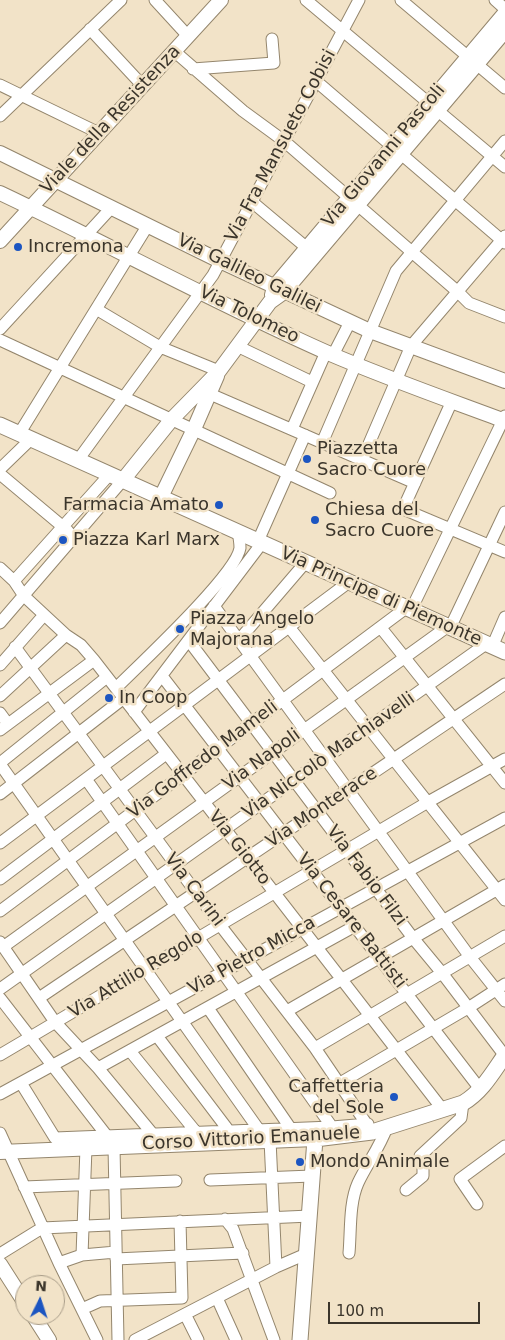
<!DOCTYPE html>
<html>
<head>
<meta charset="utf-8">
<style>
	body { margin:0 }
	#map { position:relative; width:505px; height:1340px; overflow:hidden; background:#f2e3c8; font-family:"DejaVu Sans",sans-serif }
	canvas { display:block }
	.north { position:absolute; left:15px; top:1275px; width:50px; height:50px; box-sizing:border-box; background:#f2e3c8; border:1px solid #a99d89; border-radius:50%; rotate:4deg; font-size:14px; font-weight:700; line-height:20px; text-align:center; color:#3b352b }
	.north::after { content:''; display:block; margin:auto; width:18px; height:22px; background:#1c55c1; clip-path:polygon(50% 0,100% 100%,50% 72%,0 100%) }
	.scale { position:absolute; left:328px; top:1302px; width:152px; height:22px; box-sizing:border-box; border:2px solid #3b352b; border-top:0; padding-left:6px; font-size:15px; line-height:18px; white-space:nowrap; color:#3b352b; -webkit-text-stroke:4px #f2e3c8; paint-order:stroke }
</style>
</head>
<body>
<div id="map">
<canvas width="505" height="1340"></canvas>
<div class="north">N</div>
<div class="scale">100 m</div>
</div>
<script>
const context = document.querySelector('canvas').getContext('2d');
context.lineJoin = 'round';
function strokePath(path, color, width, dash) { context.strokeStyle = color; context.lineWidth = width; context.lineCap = dash ? 'butt' : 'round'; context.setLineDash(dash || []); context.stroke(path); }
function label(font, color, halo, rows, align = 'center') {
  context.font = font + ' "DejaVu Sans",sans-serif'; context.lineWidth = 5; context.setLineDash([]); context.textBaseline = 'middle'; context.strokeStyle = halo; context.fillStyle = color; for (const [text, x, y, turn = 0] of rows) {
    context.save(); context.translate(x, y); context.rotate((+turn || 0) * Math.PI / 180); context.textAlign = isNaN(turn) ? turn : align; if (halo) context.strokeText(text, 0, 0); context.fillText(text, 0, 0); context.restore();
  }
}
const minor = new Path2D(`
	M155,0l33,36
	M306,0l199,167
	M401,0l104,88
	M495,0l10,9
	M90,29l53,57
	M174,51l69,60 41,30 174,151 11,11 36,14
	M193,69l81,-6 -2,-24
	M316,81l189,162
	M0,85l99,48
	M0,116l121,-116
	M251,201l56,47
	M96,309l64,38 59,24
	M0,329l112,-122
	M0,340l330,153
	M237,346l75,36
	M333,355l17,-33
	M210,394l205,89
	M452,401l-49,108 102,43
	M292,429l34,-77
	M19,434l129,-209
	M322,443l74,-172 109,-130
	M78,460l135,-185 146,-275
	M362,460l49,-114 94,-110
	M0,469l31,-30
	M0,474l68,57
	M258,541l47,-106
	M0,568l14,13 10,15 42,39 15,10 13,15 349,450
	M14,581l96,-107
	M214,606l256,351 35,44
	M411,610l94,-194
	M0,623l123,-143
	M289,627l216,273
	M381,628l124,155
	M450,628l55,-116
	M239,640l66,-77
	M189,641l224,297 29,35 63,83
	M15,647l205,278 95,123 57,84
	M492,647l13,-30
	M0,665l44,-50
	M162,676l318,413
	M116,688c23,-23 120,-113 124,-140 0,-5 -1,-11 -2,-16
	M0,696l66,-61
	M134,712l128,-169
	M0,713l8,11
	M0,730l94,-70
	M0,763l107,-86
	M0,764l259,366
	M86,779l246,348
	M0,794l124,-96
	M0,843l349,-261
	M0,879l166,-125
	M0,911l406,-303
	M0,942l55,80 43,46 58,70
	M3,947l444,-320
	M0,989l486,-345
	M0,998l107,138
	M39,998l466,-314
	M208,1008l83,121
	M287,1011l218,-126
	M157,1036l72,95
	M315,1048l190,-112
	M130,1051l66,81
	M0,1055l428,-253 77,-43
	M98,1068l257,-142
	M21,1083l34,55 277,-11 36,-3
	M340,1083l128,-75 37,-24
	M0,1094l505,-276
	M0,1133l59,130 38,77
	M270,1140l6,127
	M114,1147l4,193
	M210,1180l102,-4
	M24,1187l152,-6
	M406,1190l17,-14v-9l-3,-11 41,-38 2,-15
	M477,1204l-17,-25 45,-33
	M225,1219l8,10 41,111
	M349,1253c2,-22 0,-50 9,-70 9,-19 22,-36 29,-56
	M0,1254l42,-26 268,-12
	M82,1255l4,-107
	M116,1259l127,-6
	M59,1263l23,-8 34,-3
	M217,1298l19,42
	M82,1309l18,-8 82,-3 -2,-77
	M185,1314l13,26
	M135,1340l141,-73 30,-13`);
const tertiary = new Path2D(`
	M0,153l220,108 150,70 135,50
	M0,193c110,52 217,111 328,160 58,25 118,46 177,68
	M0,241l221,-241
	M272,295l2,-8 231,-274
	M123,480l49,-61 47,-48 51,-69 14,-10 221,-261
	M161,497l33,-68 23,-53
	M0,1152l315,-13
	M0,1264l25,39
	M33,1315l16,25`);
const secondary = new Path2D(`
	M0,425l505,227
	M300,1340l15,-201 57,-7 91,-29c19,-11 30,-31 42,-48`);
strokePath(minor, '#94866d', 13);
strokePath(tertiary, '#94866d', 16);
strokePath(secondary, '#94866d', 17);
strokePath(minor, '#fff', 11);
strokePath(tertiary, '#fff', 14);
strokePath(secondary, '#fff', 15);
for (const [x, y, r, color] of [
	[18,247,5,"#1c55c1"],
	[307,459,5,"#1c55c1"],
	[219,505,5,"#1c55c1"],
	[315,520,5,"#1c55c1"],
	[63,540,5,"#1c55c1"],
	[180,629,5,"#1c55c1"],
	[109,698,5,"#1c55c1"],
	[394,1097,5,"#1c55c1"],
	[300,1162,5,"#1c55c1"]
]) { const dot = new Path2D(); dot.arc(x, y, r, 0, 2 * Math.PI); context.fillStyle = color; context.fill(dot); strokePath(dot, '#f2e3c8', 2); }
label('18px', '#3b352b', '#f2e3c8', [
	["Viale della Resistenza",111,120,-47],
	["Via Fra Mansueto Cobisi",281,146,-62],
	["Via Giovanni Pascoli",384,156,-50],
	["Via Galileo Galilei",249,274,26],
	["Via Tolomeo",249,315,26],
	["Via Principe di Piemonte",381,597,24],
	["Via Niccolò Machiavelli",329,756,-35],
	["Via Goffredo Mameli",203,760,-37],
	["Via Napoli",262,760,-36],
	["Via Monterace",322,808,-34],
	["Via Giotto",239,848,52],
	["Via Fabio Filzi",366,876,53],
	["Via Carini",194,890,53],
	["Via Cesare Battisti",351,921,52],
	["Via Pietro Micca",252,956,-29],
	["Via Attilio Regolo",136,975,-31],
	["Corso Vittorio Emanuele",251,1139,-3]
]);
label('18px', '#3b352b', '#f2e3c8', [
	["Incremona",28,247],
	["Piazzetta",317,449],
	["Sacro Cuore",317,470],
	["Farmacia Amato",209,505,"right"],
	["Chiesa del",325,510],
	["Sacro Cuore",325,531],
	["Piazza Karl Marx",73,540],
	["Piazza Angelo",190,619],
	["Majorana",190,640],
	["In Coop",119,698],
	["Caffetteria",384,1087,"right"],
	["del Sole",384,1108,"right"],
	["Mondo Animale",310,1162]
], 'left');
</script>
</body>
</html>
